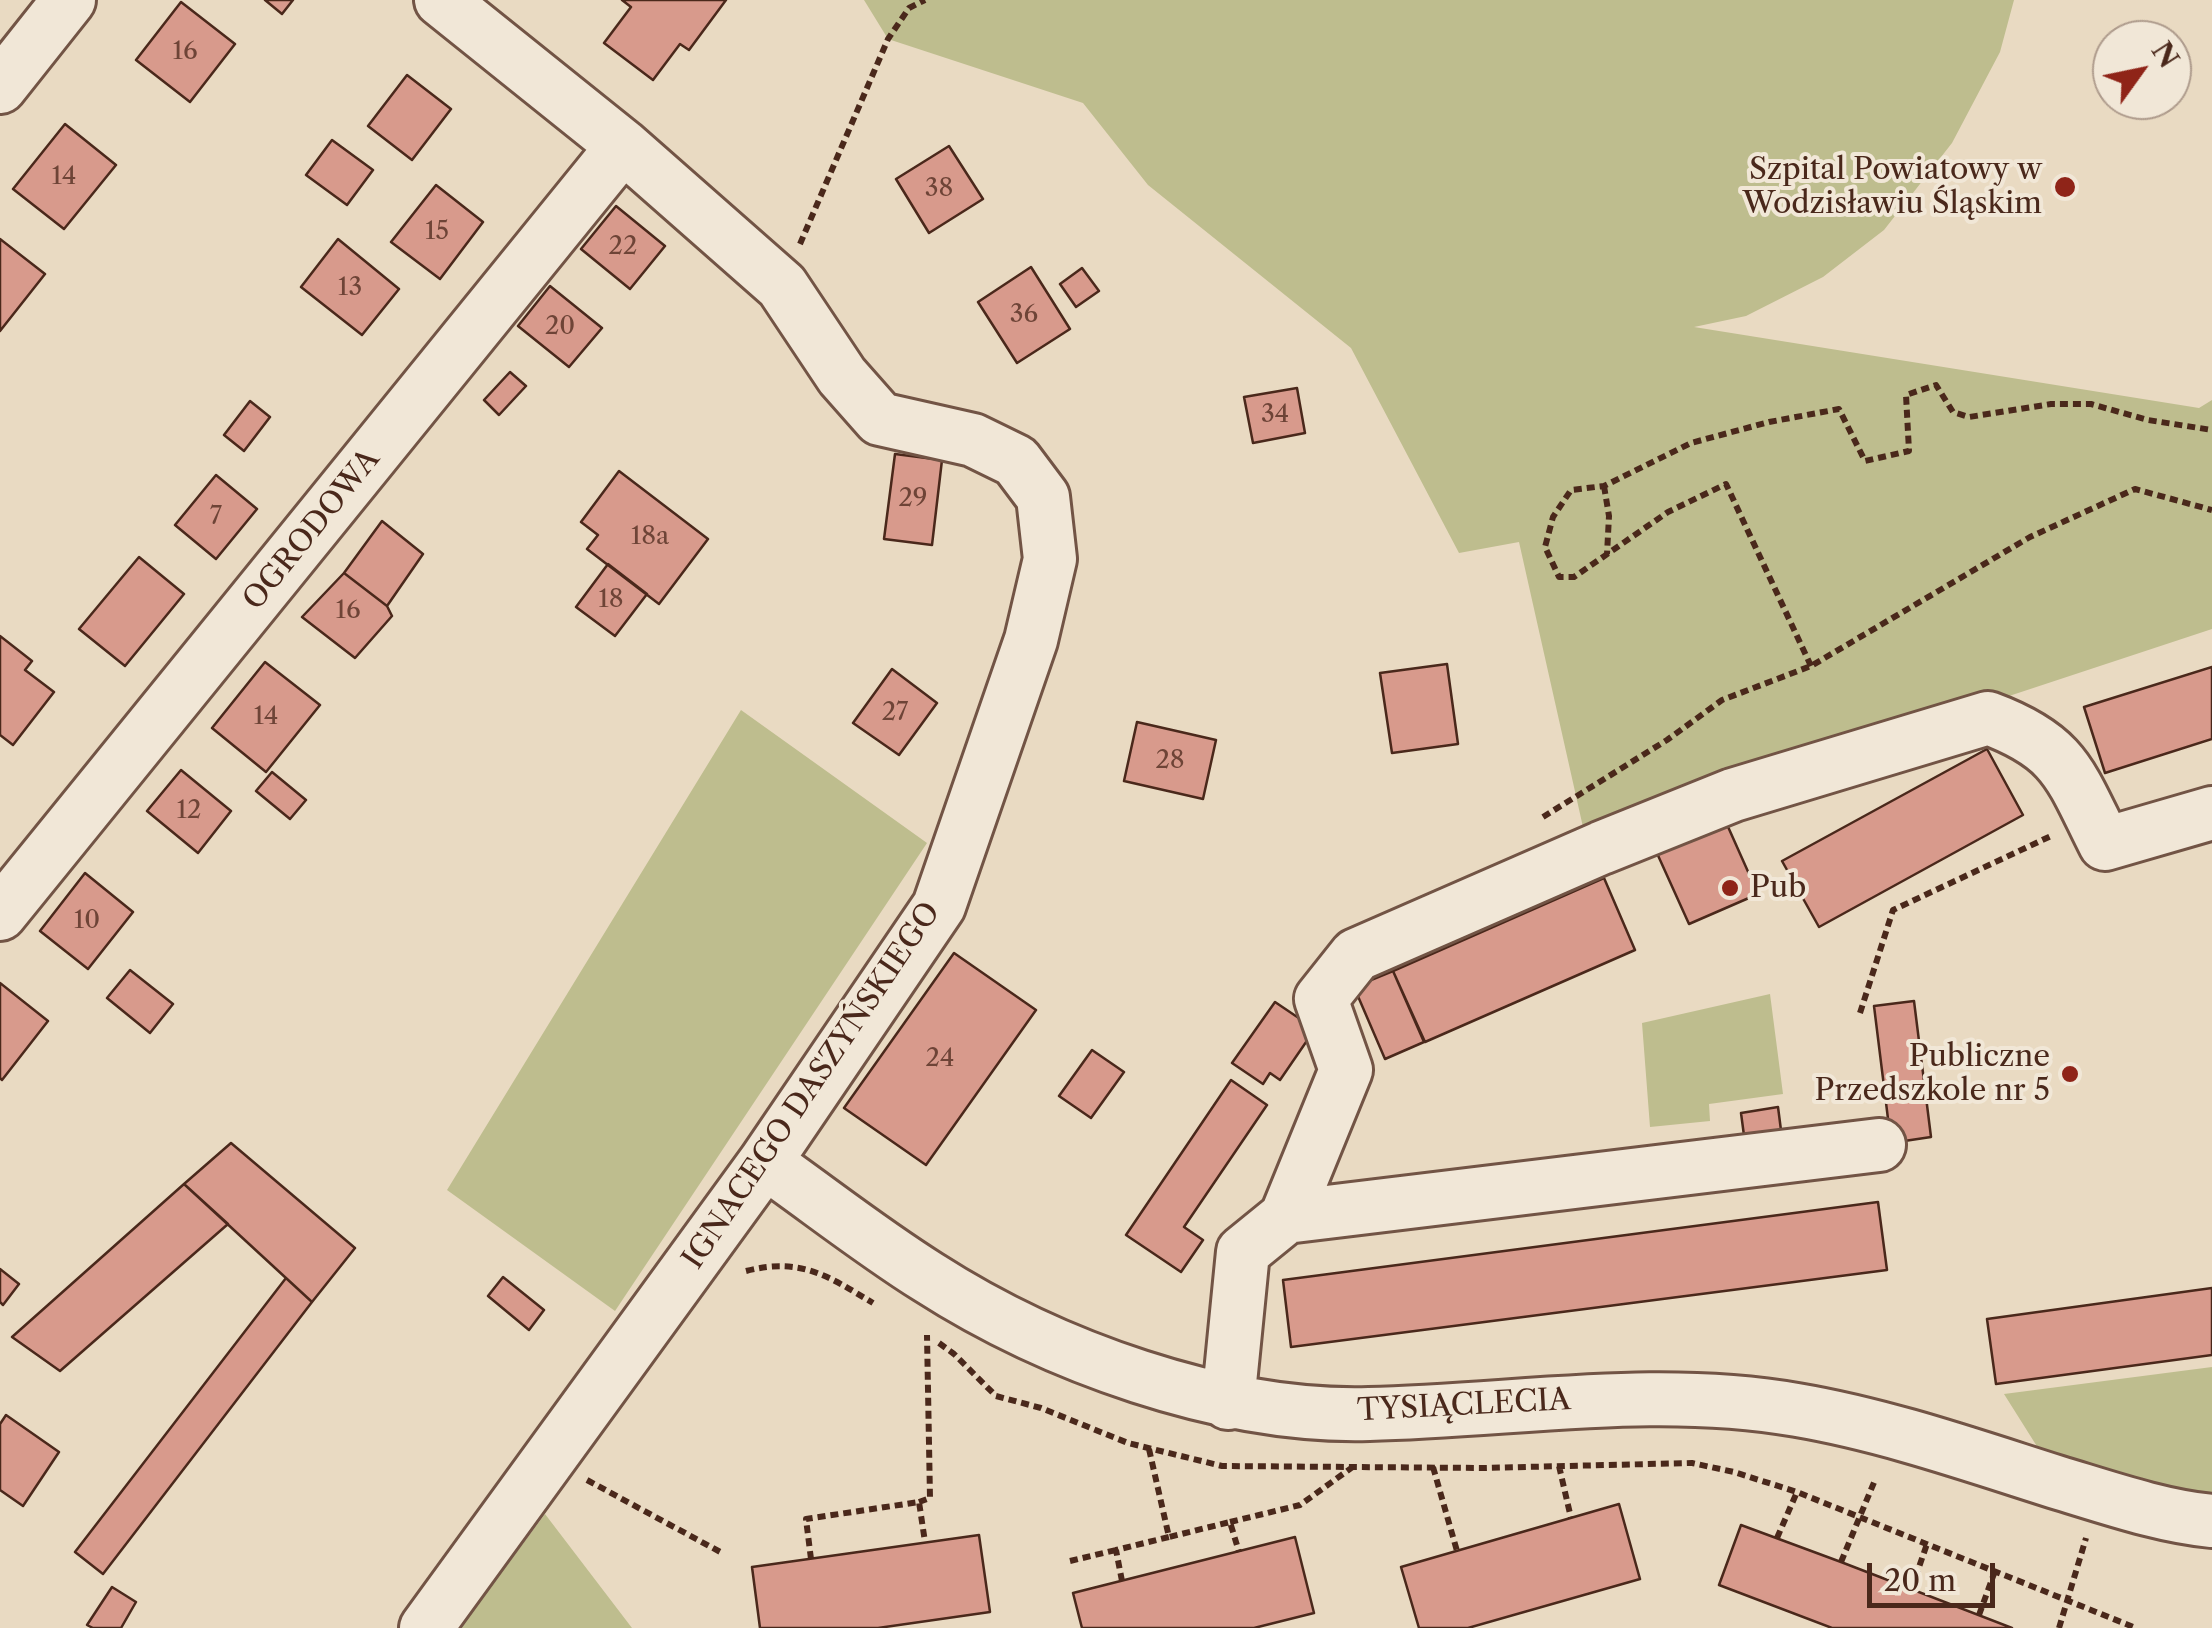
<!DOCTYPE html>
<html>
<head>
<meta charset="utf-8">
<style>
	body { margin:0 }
	#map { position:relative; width:2212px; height:1628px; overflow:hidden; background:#e9dac2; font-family:"Libre Caslon Text",serif }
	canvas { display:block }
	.north { position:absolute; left:2092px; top:20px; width:100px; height:100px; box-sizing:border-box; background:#f1e7d7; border:2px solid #ae9b8c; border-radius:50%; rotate:57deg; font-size:28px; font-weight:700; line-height:40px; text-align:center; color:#4a281b }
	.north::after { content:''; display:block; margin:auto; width:35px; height:45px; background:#8f2418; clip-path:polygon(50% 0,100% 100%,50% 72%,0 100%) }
	.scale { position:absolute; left:1867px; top:1563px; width:128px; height:45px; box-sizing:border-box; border:5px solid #4a281b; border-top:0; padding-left:12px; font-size:30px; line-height:35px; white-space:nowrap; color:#4a281b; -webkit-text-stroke:8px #f1e7d7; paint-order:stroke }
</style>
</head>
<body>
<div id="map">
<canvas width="2212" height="1628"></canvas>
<div class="north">N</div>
<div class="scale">20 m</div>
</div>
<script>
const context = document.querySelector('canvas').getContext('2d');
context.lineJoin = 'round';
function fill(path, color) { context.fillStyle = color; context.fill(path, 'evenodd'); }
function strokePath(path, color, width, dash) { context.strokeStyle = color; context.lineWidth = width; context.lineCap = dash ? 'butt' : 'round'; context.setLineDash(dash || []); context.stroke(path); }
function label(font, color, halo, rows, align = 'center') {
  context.font = font + ' "Libre Caslon Text",serif'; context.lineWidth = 8; context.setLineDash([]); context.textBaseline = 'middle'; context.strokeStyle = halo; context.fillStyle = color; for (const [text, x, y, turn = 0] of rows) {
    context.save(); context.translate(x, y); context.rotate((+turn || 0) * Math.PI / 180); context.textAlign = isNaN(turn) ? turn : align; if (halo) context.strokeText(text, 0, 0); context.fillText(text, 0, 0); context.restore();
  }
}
fill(new Path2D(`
	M864,0h1150l-14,52 -48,91 -68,87 -61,47 -77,39 -52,11 505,81 13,-8v229l-627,207 -66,-294 -60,11 -108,-205 -203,-163 -65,-82 -195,-64z
	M741,710l186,133 -312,468 -168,-121z
	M1770,994l13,100 -74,10 1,17 -60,6 -8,-104z
	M2212,1367v126l-44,3 -130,-48 -34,-54z
	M545,1514l87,114h-172z`), '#bebd8e');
const building = new Path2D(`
	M265,0h28l-11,14z
	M622,0h104l-37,50 -9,-6 -27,36 -49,-37 27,-36z
	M181,2l54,42 -45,58 -54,-42z
	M407,75l44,34 -39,51 -44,-34z
	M65,124l51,41 -52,64 -51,-40z
	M332,140l41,30 -26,35 -41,-30z
	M949,146l34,53 -54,34 -33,-54z
	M436,185l47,37 -43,57 -49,-37z
	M616,206l49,40 -35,43 -49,-40z
	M0,239l45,35 -45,57z
	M338,239l61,50 -37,46 -61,-48z
	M1031,267l39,62 -53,34 -39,-61z
	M1082,268l17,23 -23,16 -16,-23z
	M550,286l52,42 -33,39 -51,-41z
	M510,372l16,14 -27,29 -15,-15z
	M1297,388l8,45 -52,10 -9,-46z
	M250,401l20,16 -26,34 -20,-16z
	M895,454l47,6 -10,85 -48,-6z
	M619,471l89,68 -49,65 -72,-55 11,-14 -17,-13z
	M216,475l41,34 -41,50 -41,-34z
	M382,521l41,33 -36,52 -43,-33z
	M139,557l45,37 -59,72 -46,-37z
	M608,564l39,30 -32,42 -39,-29z
	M344,573l43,33 5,10 -37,42 -53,-41z
	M0,636l32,25 -7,9 29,22 -41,53 -13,-10z
	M265,662l55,43 -54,67 -54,-44z
	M1447,664l11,80 -66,9 -12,-80z
	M2212,667v72l-107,34 -21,-66z
	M892,669l45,34 -38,52 -46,-32z
	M1137,722l79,18 -13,59 -79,-18z
	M1987,749l36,66 -204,112 -37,-66z
	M181,770l50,41 -33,42 -51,-42z
	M272,772l34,28 -16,19 -34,-28z
	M1725,820l33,74 -69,30 -33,-73z
	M85,873l48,39 -45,57 -48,-38z
	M1604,878l31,72 -210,92 -32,-71z
	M954,953l82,57 -110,155 -82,-57z
	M130,970l43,34 -23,29 -43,-35z
	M1393,971l31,71 -39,17 -31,-72z
	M0,983l48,38 -46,59 -2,-2z
	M1914,1001l17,136 -40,6 -17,-137z
	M1275,1002l40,27 -35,51 -10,-7 -7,11 -31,-21z
	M1092,1050l32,22 -33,46 -32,-22z
	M1231,1080l36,25 -83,122 19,13 -22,32 -55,-37z
	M1778,1107l4,31 -37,5 -4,-30z
	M231,1143l124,105 -43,54 -128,-118z
	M184,1184l44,40 -168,147 -48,-34z
	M1878,1202l9,68 -596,77 -8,-67z
	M0,1269l19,15 -16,21 -3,-3z
	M503,1277l41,33 -15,20 -41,-34z
	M286,1278l26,24 -209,272 -28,-22z
	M2212,1288v67l-216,29 -9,-65z
	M6,1415l53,37 -36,54 -23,-16v-66z
	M1619,1504l21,75 -172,49h-49l-18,-61z
	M1741,1525l100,37 171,66h-180l-113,-43z
	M979,1535l11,77 -112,16h-118l-8,-61z
	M1295,1537l19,76 -60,15h-172l-9,-35z
	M112,1587l24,15 -15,26h-28l-6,-3z`);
fill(building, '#d89a8c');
strokePath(building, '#4a281b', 2.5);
const minor = new Path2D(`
	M0,87l69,-87
	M0,914l623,-768
	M765,1162c54,38 107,80 163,115 123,79 294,141 441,137 145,-3 283,-29 428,-4 88,15 174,45 259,72 50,15 104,34 156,39
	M1286,1217l60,-147 -25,-71 35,-44 245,-107 132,-53 255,-77c78,29 82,57 117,126l107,-31
	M1228,1403l15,-151 43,-35 593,-72
	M426,1628l339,-466 174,-256 92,-266 19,-81 -7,-62 -27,-36 -43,-21 -93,-21 -38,-43 -60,-90 -159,-140 -182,-146`);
strokePath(minor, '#725445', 58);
strokePath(new Path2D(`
	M800,244l88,-205 21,-31 16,-8
	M1604,486l5,30 -2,38
	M1811,666l-85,-182 -58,28 -94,65h-15l-14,-30 8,-30 18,-27 33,-4 87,-43 78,-21 70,-13 26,52 44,-10 -3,-56 30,-10 17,27 16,5 82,-13h40l57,16 64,10
	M1543,817l124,-77 55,-40 89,-34 219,-129 105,-48 77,21
	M1860,1013l33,-103 158,-74
	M746,1271c55,-14 82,5 127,32
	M939,1343l15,11 42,42 45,12 87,35 94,23 262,2 208,-5 42,9 63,20 339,136
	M1149,1449l20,88 61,-15 9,30
	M1559,1466l12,52
	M1433,1467l24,84
	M587,1480l137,74
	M919,1502l11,-4 -3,-163
	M1230,1522l70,-17 54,-39
	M1777,1538l20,-46
	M811,1559l-5,-40 113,-17 6,40
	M1070,1561l46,-11
	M1841,1562l34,-82
	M1122,1581l-6,-31 53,-13
	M1911,1590l16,-46
	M1979,1615l16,-44
	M2059,1628l27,-90`), '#4a281b', 6, [8, 5]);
strokePath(minor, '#f1e7d7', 52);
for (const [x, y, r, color] of [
	[2065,187,12,"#8f2418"],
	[1730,888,10,"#8f2418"],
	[2070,1074,10,"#8f2418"]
]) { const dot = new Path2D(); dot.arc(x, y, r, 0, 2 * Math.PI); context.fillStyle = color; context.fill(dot); strokePath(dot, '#f1e7d7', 4); }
label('25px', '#6e4437', null, [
	["16",185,52],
	["14",64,177],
	["38",939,189],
	["15",437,232],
	["22",623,247],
	["13",350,288],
	["36",1024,315],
	["20",560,327],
	["34",1275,415],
	["29",913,499],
	["7",216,517],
	["18a",650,537],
	["18",611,600],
	["16",348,611],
	["27",895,713],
	["14",266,717],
	["28",1170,761],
	["12",189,811],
	["10",87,921],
	["24",940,1059]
]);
label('30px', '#4a281b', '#f1e7d7', [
	["Szpital Powiatowy w",2042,170],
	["Wodzisławiu Śląskim",2042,204],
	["Pub",1750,888,"left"],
	["Publiczne",2050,1057],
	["Przedszkole nr 5",2050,1091]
], 'right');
label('30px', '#4a281b', '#f1e7d7', [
	["OGRODOWA",312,530,-51],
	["IGNACEGO DASZYŃSKIEGO",812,1086,-56],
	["TYSIĄCLECIA",1464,1406,-3]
]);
</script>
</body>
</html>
